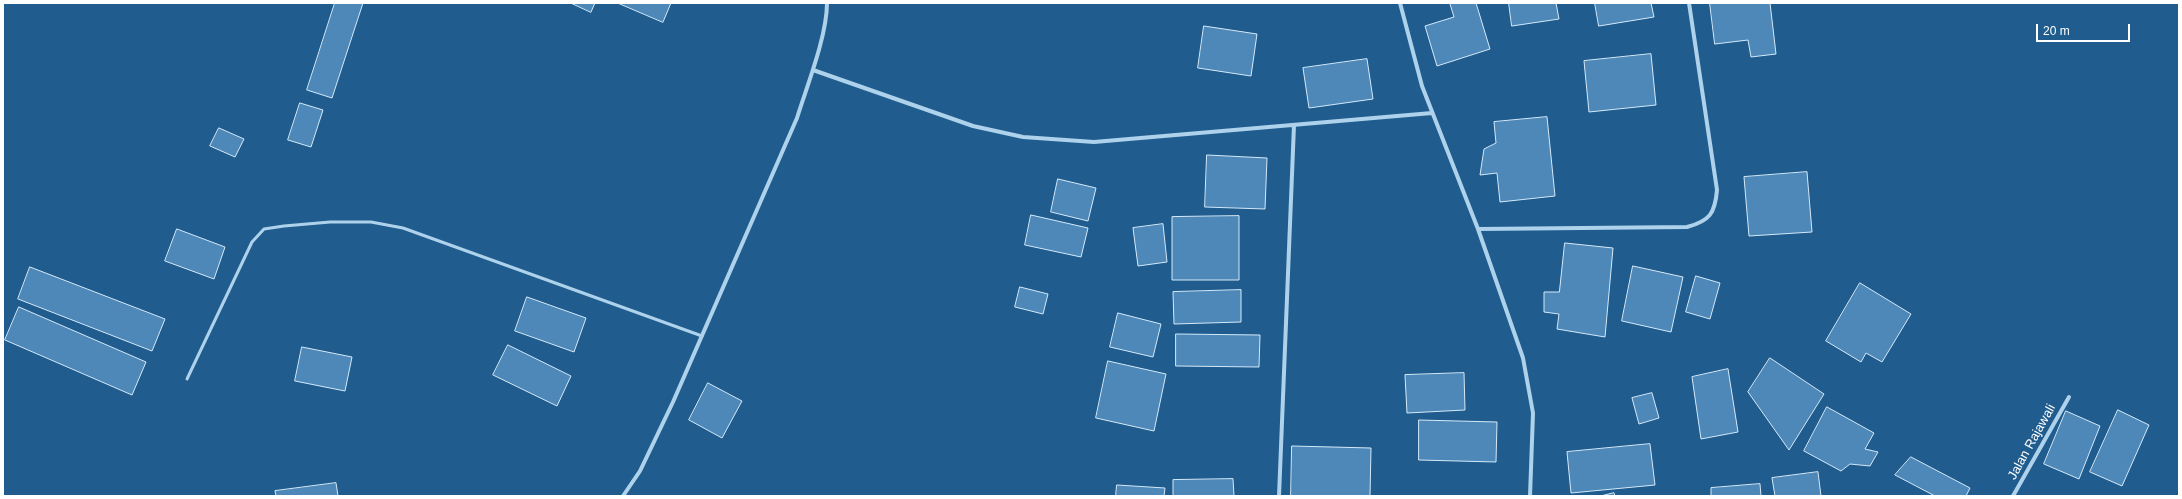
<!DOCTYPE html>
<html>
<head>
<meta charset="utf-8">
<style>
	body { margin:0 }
	#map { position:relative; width:2182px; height:499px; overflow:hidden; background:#205d8e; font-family:Helvetica,sans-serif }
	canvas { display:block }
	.frame { position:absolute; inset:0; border:4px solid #fff; pointer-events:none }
	.scale { position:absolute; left:2036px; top:24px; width:94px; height:18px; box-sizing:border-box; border:2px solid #fff; border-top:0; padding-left:5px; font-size:12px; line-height:14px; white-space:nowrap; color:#fff; -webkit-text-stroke:3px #205d8e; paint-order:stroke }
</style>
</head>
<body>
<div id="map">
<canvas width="2182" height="499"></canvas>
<div class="frame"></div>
<div class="scale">20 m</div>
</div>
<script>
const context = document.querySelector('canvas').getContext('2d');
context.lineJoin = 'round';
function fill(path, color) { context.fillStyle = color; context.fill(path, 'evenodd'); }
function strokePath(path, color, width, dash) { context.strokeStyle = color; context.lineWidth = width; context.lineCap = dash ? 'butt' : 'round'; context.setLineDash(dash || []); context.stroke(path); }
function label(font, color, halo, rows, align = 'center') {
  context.font = font + ' Helvetica,sans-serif'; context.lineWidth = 3; context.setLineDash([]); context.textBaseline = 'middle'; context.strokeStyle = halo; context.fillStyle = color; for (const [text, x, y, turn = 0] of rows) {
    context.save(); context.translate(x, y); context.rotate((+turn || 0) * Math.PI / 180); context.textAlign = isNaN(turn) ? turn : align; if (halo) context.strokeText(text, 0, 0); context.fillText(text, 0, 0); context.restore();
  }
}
const building = new Path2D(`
	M335,3h28l-31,95 -25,-8z
	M571,3h24l-4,9z
	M618,3h53l-8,19z
	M1453,3h23l14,46 -53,17 -12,-40 29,-9 -4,-13z
	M1509,3h47l3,16 -47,7z
	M1595,3h56l3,14 -55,9z
	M1710,3h60l6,51 -25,3 -3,-17 -33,4z
	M1204,26l53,8 -6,42 -53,-8z
	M1651,54l5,51 -67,7 -5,-51z
	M1367,59l6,40 -64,9 -6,-40z
	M300,103l23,7 -12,37 -23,-7z
	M1547,117l8,79 -55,6 -3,-29 -17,2 4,-26 12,-6 -2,-21z
	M219,128l25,11 -9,18 -25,-11z
	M1207,155l60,3 -2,51 -60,-2z
	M1807,172l5,60 -63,4 -5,-59z
	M1058,179l38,9 -8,33 -37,-9z
	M1031,215l57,13 -7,29 -56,-12z
	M1239,216v64h-67v-63z
	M1163,224l4,38 -29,4 -5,-38z
	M177,229l48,18 -11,32 -49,-18z
	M1565,243l48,5 -8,89 -48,-8 2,-15 -15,-2v-20h15z
	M1633,266l50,11 -12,55 -49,-11z
	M30,267l135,52 -13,32 -134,-52z
	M1696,276l24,7 -10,36 -24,-7z
	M1860,283l51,31 -29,48 -16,-9 -5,9 -35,-21z
	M1020,287l28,7 -5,20 -28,-7z
	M1241,290v32l-67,2 -1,-32z
	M527,297l59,21 -12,34 -59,-21z
	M19,307l127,55 -14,33 -127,-55z
	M1118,313l43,11 -8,33 -43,-10z
	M1176,334l84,1 -1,32 -83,-1z
	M508,345l63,31 -14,30 -64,-31z
	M302,347l50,10 -7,34 -50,-10z
	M1770,358l54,36 -35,56 -41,-58z
	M1108,361l58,13 -12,57 -58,-13z
	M1728,369l10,63 -37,7 -9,-62z
	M1464,373l1,37 -58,3 -2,-38z
	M708,383l34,18 -20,37 -33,-18z
	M1652,393l7,25 -20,6 -7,-26z
	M1827,407l47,26 -9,16 13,3 -8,14 -20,-2 -9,7 -37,-20z
	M2118,410l31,15 -27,61 -32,-14z
	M2066,411l34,15 -21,53 -35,-15z
	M1419,420l78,2 -1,40 -77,-2z
	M1650,444l5,41 -84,8 -4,-41z
	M1292,446l79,2 -1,48h-79z
	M1911,457l59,31 -4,8h-31l-40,-21z
	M1818,472l3,24h-46l-3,-18z
	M1233,479l1,17h-61v-16z
	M336,483l2,13h-62l-1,-5z
	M1760,484l1,12h-50v-8z
	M1117,485l48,3 -1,8h-48z
	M1614,493l1,3h-14z`);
fill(building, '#4d88b8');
strokePath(building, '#d4e9f9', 1);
strokePath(new Path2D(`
	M187,379l65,-137 12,-13 20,-3 46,-4h41l32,6 299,108`), '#afd2ec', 3);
strokePath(new Path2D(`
	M1400,3l22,83 56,143 45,129 10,55 -3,83
	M813,70l160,56 50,11 71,5 338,-29
	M1478,229l209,-2c23,-6 28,-14 30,-37l-28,-187
	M623,496l17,-25 33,-69 124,-284c10,-32 30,-82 30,-115
	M1279,496l15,-371
	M2013,496l56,-99`), '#afd2ec', 4);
label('13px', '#fff', '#205d8e', [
	["Jalan Rajawali",2032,442,-61]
]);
</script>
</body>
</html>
